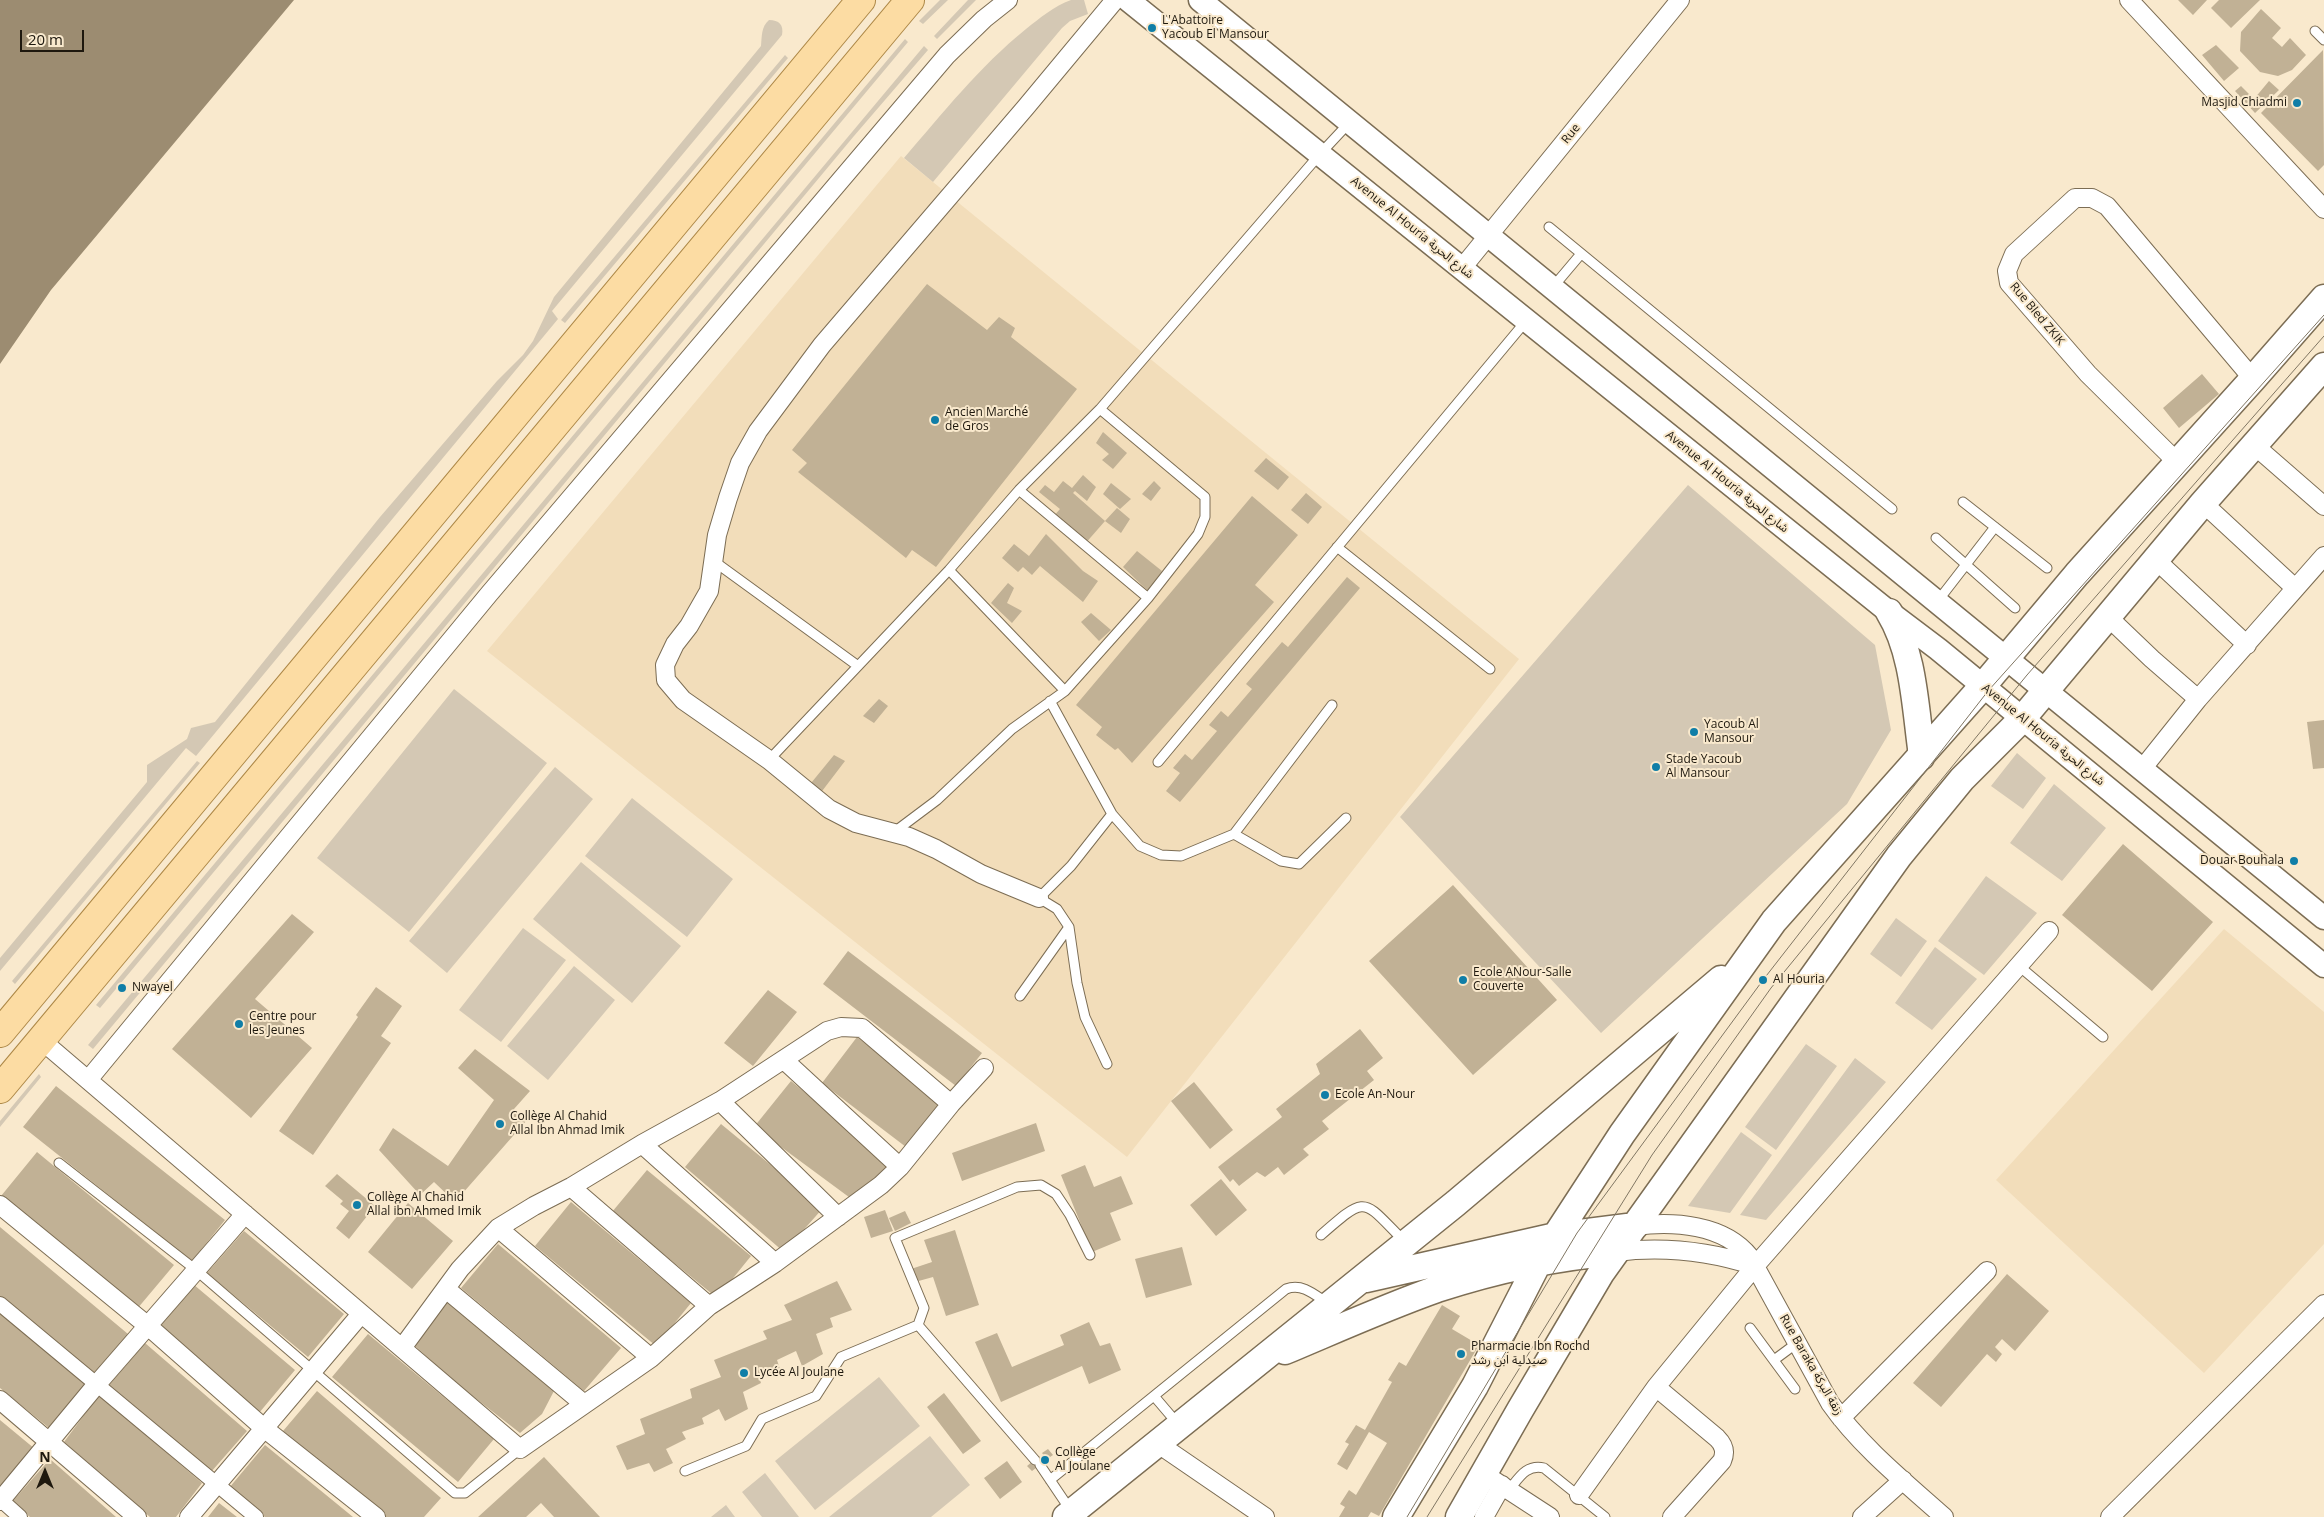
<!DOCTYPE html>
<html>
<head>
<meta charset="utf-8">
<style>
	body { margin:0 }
	#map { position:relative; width:2324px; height:1517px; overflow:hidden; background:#f9e9cd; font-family:"Open Sans",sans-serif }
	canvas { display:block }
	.north { position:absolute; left:20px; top:1447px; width:50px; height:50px; -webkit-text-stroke:4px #f9e9cd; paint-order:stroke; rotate:0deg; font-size:14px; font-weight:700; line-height:20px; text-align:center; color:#1e180e }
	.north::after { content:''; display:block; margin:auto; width:18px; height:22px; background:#1e180e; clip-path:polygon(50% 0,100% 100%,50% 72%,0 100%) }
	.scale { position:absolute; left:20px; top:30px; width:64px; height:22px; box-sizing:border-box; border:2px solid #1e180e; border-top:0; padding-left:6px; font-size:15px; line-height:18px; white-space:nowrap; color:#1e180e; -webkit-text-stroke:4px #f9e9cd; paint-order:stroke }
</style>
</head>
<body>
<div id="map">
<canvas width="2324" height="1517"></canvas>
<div class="north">N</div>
<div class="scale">20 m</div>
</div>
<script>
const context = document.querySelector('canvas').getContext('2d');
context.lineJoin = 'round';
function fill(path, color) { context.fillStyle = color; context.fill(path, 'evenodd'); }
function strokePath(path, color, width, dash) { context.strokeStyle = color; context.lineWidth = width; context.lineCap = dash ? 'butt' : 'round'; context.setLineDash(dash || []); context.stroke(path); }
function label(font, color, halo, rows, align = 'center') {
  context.font = font + ' "Open Sans","Noto Sans Arabic",sans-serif'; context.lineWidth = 4; context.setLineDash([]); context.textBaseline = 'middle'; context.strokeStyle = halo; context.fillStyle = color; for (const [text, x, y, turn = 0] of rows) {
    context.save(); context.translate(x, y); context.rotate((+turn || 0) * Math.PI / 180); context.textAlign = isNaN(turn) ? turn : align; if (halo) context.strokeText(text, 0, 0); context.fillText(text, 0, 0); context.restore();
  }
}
fill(new Path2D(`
	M901,156l618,503 -392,498 -640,-506z
	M2224,929l100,83v232l-120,129 -208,-193z`), '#f2ddba');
fill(new Path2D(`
	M940,0h8l-25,24 -4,-3z
	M968,0h8l-39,39 -3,-3z
	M1071,0h13l4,14 -18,7 -8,7 -129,154 -29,-24c39,-45 75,-91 122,-129 14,-11 28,-23 45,-29z
	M769,20c10,0 15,5 13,15l-230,276 6,8 -362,437 -10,-8 -186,223v-13l147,-176v-17l40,-26 4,-11 24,-6 165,-205 117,-136 26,-26 10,-14 21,-44 207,-251c1,-10 0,-19 8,-26z
	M905,39l3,3 -808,966 -4,-3z
	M924,46l4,4 -74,86 -761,913 -5,-4z
	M785,55l3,3 -223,265 -4,-3z
	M1688,485l187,160 16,85 -44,74 -246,229 -201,-216z
	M454,689l93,74 -138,169 -92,-74z
	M2017,753l29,25 -23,31 -32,-23z
	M197,761l3,2 -185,221 -3,-3z
	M555,767l38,32 -146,174 -38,-32z
	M2054,784l52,44 -44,53 -52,-38z
	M632,798l101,81 -46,58 -102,-81z
	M581,862l100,84 -49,57 -99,-84z
	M1986,876l51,37 -53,62 -46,-34z
	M1896,918l31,23 -26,36 -31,-23z
	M523,928l43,32 -65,82 -42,-32z
	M1935,947l42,32 -45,51 -37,-27z
	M574,966l41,34 -67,80 -41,-34z
	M1806,1044l31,22 -61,84 -31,-23z
	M1855,1058l31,24 -120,138 -26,-5z
	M39,1074l2,3 -41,50v-6z
	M1741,1132l31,23 -42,58 -42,-7z
	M879,1377l41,49 -105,84 -40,-49z
	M930,1436l40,49 -39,32h-102z
	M765,1473l34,44h-37l-20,-25z
	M726,1505l9,12h-24z`), '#d4c8b4');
fill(new Path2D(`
	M0,0h294l-243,290 -51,74z`), '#9c8c71');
fill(new Path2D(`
	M2178,0h29l-14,15z
	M2219,0h41l-29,28 -20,-20z
	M2261,9l20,19 -9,10 10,9 8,-9 16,17 -14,15 -14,6 -18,-4 -20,-21 1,-19z
	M2216,45l23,23 -15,13 -22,-26z
	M2323,50l1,115 -6,6 -57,-58z
	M2269,81l10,9 -24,23 -20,-22 6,-5 13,13z
	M927,284l60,46 12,-13 16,11 -4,9 66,52 -141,178 -24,-17 -6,8 -108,-86 9,-9 -15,-13z
	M2202,374l17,20 -40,34 -16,-20z
	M1103,432l24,21 -14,16 -11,-9 7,-6 -13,-11z
	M1266,458l23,19 -11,13 -24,-19z
	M1083,475l13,12 -9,14 -12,-10 -2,2 32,28 -21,24 -32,-27 8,-9 -21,-17 6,-7 9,7 9,-11 9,7z
	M1154,481l7,7 -10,13 -9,-7z
	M1111,483l20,16 -11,10 -17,-15z
	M1306,493l16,14 -14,17 -17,-14z
	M1252,496l46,39 -43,50 19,17 -142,161 -14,-15 -3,2 -19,-15 6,-8 -26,-22z
	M1117,508l13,11 -9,14 -16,-12z
	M1046,534l37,37 15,10 -15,21 -43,-36 -8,9 -9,-8 -5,5 -16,-14 12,-14 15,12z
	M1137,551l25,20 -14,20 -25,-24z
	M1347,577l13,11 -180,214 -14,-11 14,-18 -7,-5 12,-14 7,6 25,-29 -8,-6 12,-14 7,6 24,-28 -6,-5 36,-42 6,5z
	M1008,583l6,5 -7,15 15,8 -10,12 -21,-20z
	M1091,613l20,17 -12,11 -18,-19z
	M879,699l9,7 -14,17 -11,-7z
	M2324,720v48l-11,1 -6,-47z
	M834,755l11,6 -29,38 -9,-11z
	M2123,844l90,78 -61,69 -90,-76z
	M1453,885l104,115 -84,75 -104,-114z
	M292,914l22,18 -59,67 57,49 -61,70 -79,-69z
	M848,951l134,102 -26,33 -133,-102z
	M376,987l26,19 -21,30 10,7 -78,112 -34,-24 79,-114 -2,-2z
	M768,990l29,22 -44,54 -29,-23z
	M1360,1029l23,29 -16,13 7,9 -52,41 7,8 -26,20 6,6 -25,20 -6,-8 -13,10 -8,-5 -18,14 -6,-7 -3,3 -12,-15 64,-50 -6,-8 44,-35 -4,-10z
	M857,1037l84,65 -35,45 -84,-64z
	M475,1049l55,42 -16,18 13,11 -72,82 -21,-20 -14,13 -41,-45 14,-22 55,38 46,-66 -36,-32z
	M791,1081l104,86 -38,36 -103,-76z
	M1194,1082l39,48 -23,19 -39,-48z
	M56,1086l169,134 -33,41 -169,-134z
	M1036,1123l9,28 -83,30 -10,-28z
	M721,1124l102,84 -39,44 -99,-85z
	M37,1152l137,113 -37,44 -136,-113z
	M1085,1165l9,22 27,-11 12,28 -23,9 11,27 -29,12 -31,-77z
	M647,1170l104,86 -34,42 -105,-86z
	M337,1174l38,32 -26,33 -13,-11 13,-17 -9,-7 3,-3 -18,-15z
	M1221,1179l26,31 -31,26 -26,-31z
	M571,1202l120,101 -35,43 -121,-100z
	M408,1203l45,38 -41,48 -44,-37z
	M885,1210l8,21 -22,7 -7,-21z
	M905,1211l6,12 -16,8 -6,-13z
	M0,1227l128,107 -32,44 -96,-80z
	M955,1230l24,75 -33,11 -13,-39 -18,5 -4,-13 21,-7 -8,-22z
	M244,1231l100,83 -36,43 -101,-84z
	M498,1244l123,104 -37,43 -123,-103z
	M1182,1247l10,38 -46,13 -11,-39z
	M2007,1274l42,37 -34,40 -13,-12 -7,8 7,7 -6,8 -9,-8 -46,53 -28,-24z
	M837,1281l15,29 -22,8 3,9 -17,7 7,20 -21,12 -6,-15 -19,9 3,9 -21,8 2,6 -18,9 5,17 -23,12 -6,-12 -17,9 2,6 -22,8 4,7 -20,10 7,14 -19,9 -5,-9 -22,7 -11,-24 29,-12 -5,-15 52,-21 -2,-9 31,-12 -7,-17 53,-21 -4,-8 29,-11 -8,-15z
	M193,1284l102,86 -36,43 -103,-86z
	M447,1302l108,87 -13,25 -22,19 -64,-50 -42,-38z
	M1442,1305l18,11 -8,13 27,16 -100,171 -8,-4 -3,5h-29l6,-10 -5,-3 9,-14 7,5 31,-52 -18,-11 -22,38 -10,-6 12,-20 -4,-2 11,-17 9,5 27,-48 -4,-2 11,-18 7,4z
	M0,1313l86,70 -37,45 -49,-40z
	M1089,1322l11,24 10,-3 11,27 -32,14 -7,-18 -81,36 -26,-60 22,-9 15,34 52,-22 -4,-10z
	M368,1334l126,105 -36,43 -126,-105z
	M145,1343l102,88 -36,41 -102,-87z
	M317,1391l124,107 -17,19h-42l-99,-86z
	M944,1393l37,48 -18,13 -36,-47z
	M99,1395l103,88 -26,34h-26l-86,-75z
	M0,1420l35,29 -32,39 -3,-3z
	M265,1445l88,72h-88l-36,-29z
	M1048,1449l5,6 -6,4 -5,-6z
	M1039,1456l5,6 -12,9 -5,-5z
	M544,1457l56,60h-46l-13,-14 -15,14h-48z
	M50,1459l66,58h-86l-18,-15z
	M1007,1461l15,21 -22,17 -16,-21z
	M219,1503l18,14h-29z`), '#c1b195');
const service = new Path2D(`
	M2315,31l9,9
	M1549,227l343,282
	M1553,287l27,-32
	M1019,490l129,108
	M1963,502l84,66
	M1936,538l79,70
	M1337,547l153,122
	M715,562l143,104
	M949,570l116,121
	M1937,602l58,-75
	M1050,701l62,113 28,32 21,9 20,1 53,-22 47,27 18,3 47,-46
	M769,760l180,-190 70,-80 81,-81 220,-255 29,-31
	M1158,762l368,-441
	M893,833l44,-33 75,-71 53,-38 83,-93 50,-64 7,-17v-20l-105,-88
	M1234,834l98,-129
	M2019,966l84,71
	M1020,996l49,-69
	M1107,1064l-22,-47 -8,-34 -8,-56 -12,-18 -18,-11 32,-32 41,-52
	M59,1163l137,107 259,223h10l55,-44
	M1321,1235c47,-41 41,-36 83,6
	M918,1325l6,-17 -29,-70 122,-51 24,-2 15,9 14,21 20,40
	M918,1325l117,135
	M1750,1328l45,61
	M1774,1360l23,-17
	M1154,1396l23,27
	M1040,1465l31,46
	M685,1471l61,-25 16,-27 54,-23 25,-39 77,-32
	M1050,1480l236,-191c16,-6 28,5 41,14
	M1509,1490c10,-12 17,-26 35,-22l61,49`);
const pedestrian = new Path2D(`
	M0,1304l256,213
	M0,1499l20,18`);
const minor = new Path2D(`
	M2129,0l195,209
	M1462,268l218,-268
	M2254,445l70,61
	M2178,463l-90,-89 -79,-91 -2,-12 7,-17 61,-56h17l15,8 146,173
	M2203,503l92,85
	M2156,560l91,85
	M2107,616l45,43 46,40
	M2142,769l56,-70 126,-143
	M1039,898l-58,-24 -45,-25 -27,-12 -53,-14 -27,-14 -60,-49 -86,-60 -17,-20 -1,-15 10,-21 14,-18 20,-35 8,-56 11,-37 12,-35 18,-32 64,-86 204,-238 89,-107
	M41,1040l479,409 131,-91 58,-52 66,-43 106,-78 19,-18 51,-63 33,-36
	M784,1060l116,107
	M88,1080l401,-486 458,-539 37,-36 24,-19
	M720,1101l118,116
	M642,1144l133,119
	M571,1187l138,119
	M0,1205l148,121 117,103 111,88
	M1635,1226c38,-5 89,-2 115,31l80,146c30,43 76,80 114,114
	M498,1228l153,130
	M1616,1252c48,-6 93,-1 139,14
	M446,1289l138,115
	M402,1348l58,-79 38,-41 36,-22 37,-19 71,-43 78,-43 107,-70 14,-4 21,1 89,76
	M1656,1387l61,51c7,7 9,14 5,23l-50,56
	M0,1400l137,117
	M1841,1418l146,-147
	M1157,1443l108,74
	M1484,1474l66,43
	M1579,1495l77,-108 99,-121 294,-335
	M0,1501l97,-117 148,-170
	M189,1517l172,-203
	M1484,1517l18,-32
	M1862,1517l41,-37
	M2110,1517l214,-213`);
const tertiary = new Path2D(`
	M1128,0l761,612 49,37 386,317
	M1200,0l1124,918`);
const secondary = new Path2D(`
	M1889,612c24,39 26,91 32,136v9
	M1366,1279l190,-43 79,-10
	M1285,1351c50,-21 101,-44 152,-62 58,-19 118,-32 179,-37
	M1066,1517l390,-314 265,-224
	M1396,1517l79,-131 63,-123 84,-129 152,-213 208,-234 95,-113 176,-195 71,-81
	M1459,1517l61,-107 81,-137 298,-417 63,-77 60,-60 181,-216 121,-137`);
const primary = new Path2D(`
	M0,1033l861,-1033
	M0,1089l910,-1089`);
strokePath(service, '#7c6d54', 11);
strokePath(pedestrian, '#7c6d54', 16);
strokePath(minor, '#7c6d54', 20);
strokePath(tertiary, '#7c6d54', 25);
strokePath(secondary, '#7c6d54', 29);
strokePath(primary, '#ad8847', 30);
strokePath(service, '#fff', 9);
strokePath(pedestrian, '#fff', 14);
strokePath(minor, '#fff', 18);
strokePath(tertiary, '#fff', 22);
strokePath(secondary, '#fff', 26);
strokePath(primary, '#fcdca3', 28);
strokePath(new Path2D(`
	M1407,1517l170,-284 186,-253 225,-289 336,-376
	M1427,1517l225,-362 119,-167 256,-313 297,-339`), '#807663', 1);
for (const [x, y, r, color] of [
	[1152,28,5,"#107ea7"],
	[2297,103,5,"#107ea7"],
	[935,420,5,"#107ea7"],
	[1694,732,5,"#107ea7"],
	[1656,767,5,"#107ea7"],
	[2294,861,5,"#107ea7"],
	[1463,980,5,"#107ea7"],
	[1763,980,5,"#107ea7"],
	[122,988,5,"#107ea7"],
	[239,1024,5,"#107ea7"],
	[1325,1095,5,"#107ea7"],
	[500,1124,5,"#107ea7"],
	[357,1205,5,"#107ea7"],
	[1461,1354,5,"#107ea7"],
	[744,1373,5,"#107ea7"],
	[1045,1460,5,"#107ea7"]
]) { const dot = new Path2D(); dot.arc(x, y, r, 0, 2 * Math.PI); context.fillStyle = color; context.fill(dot); strokePath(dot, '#f9e9cd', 2); }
label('12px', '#1e180e', '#f9e9cd', [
	["L'Abattoire",1162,21],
	["Yacoub El Mansour",1162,35],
	["Masjid Chiadmi",2287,103,"right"],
	["Ancien Marché",945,413],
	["de Gros",945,427],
	["Yacoub Al",1704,725],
	["Mansour",1704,739],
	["Stade Yacoub",1666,760],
	["Al Mansour",1666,774],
	["Douar Bouhala",2284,861,"right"],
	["Ecole ANour-Salle",1473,973],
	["Couverte",1473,987],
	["Al Houria",1773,980],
	["Nwayel",132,988],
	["Centre pour",249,1017],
	["les Jeunes",249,1031],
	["Ecole An-Nour",1335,1095],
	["Collège Al Chahid",510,1117],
	["Allal Ibn Ahmad Imik",510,1131],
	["Collège Al Chahid",367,1198],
	["Allal ibn Ahmed Imik",367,1212],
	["Pharmacie Ibn Rochd",1471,1347],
	["صيدلية ابن رشد",1471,1361],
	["Lycée Al Joulane",754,1373],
	["Collège",1055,1453],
	["Al Joulane",1055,1467]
], 'left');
label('12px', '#1e180e', '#f9e9cd', [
	["Rue",1571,134,-51],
	["Avenue Al Houria شارع الحرية",1412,228,39],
	["Rue Bled ZKIK",2037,314,50],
	["Avenue Al Houria شارع الحرية",1727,482,39],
	["Avenue Al Houria شارع الحرية",2043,735,39],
	["Rue Baraka زنقة البركة",1811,1365,60]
]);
</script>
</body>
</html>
